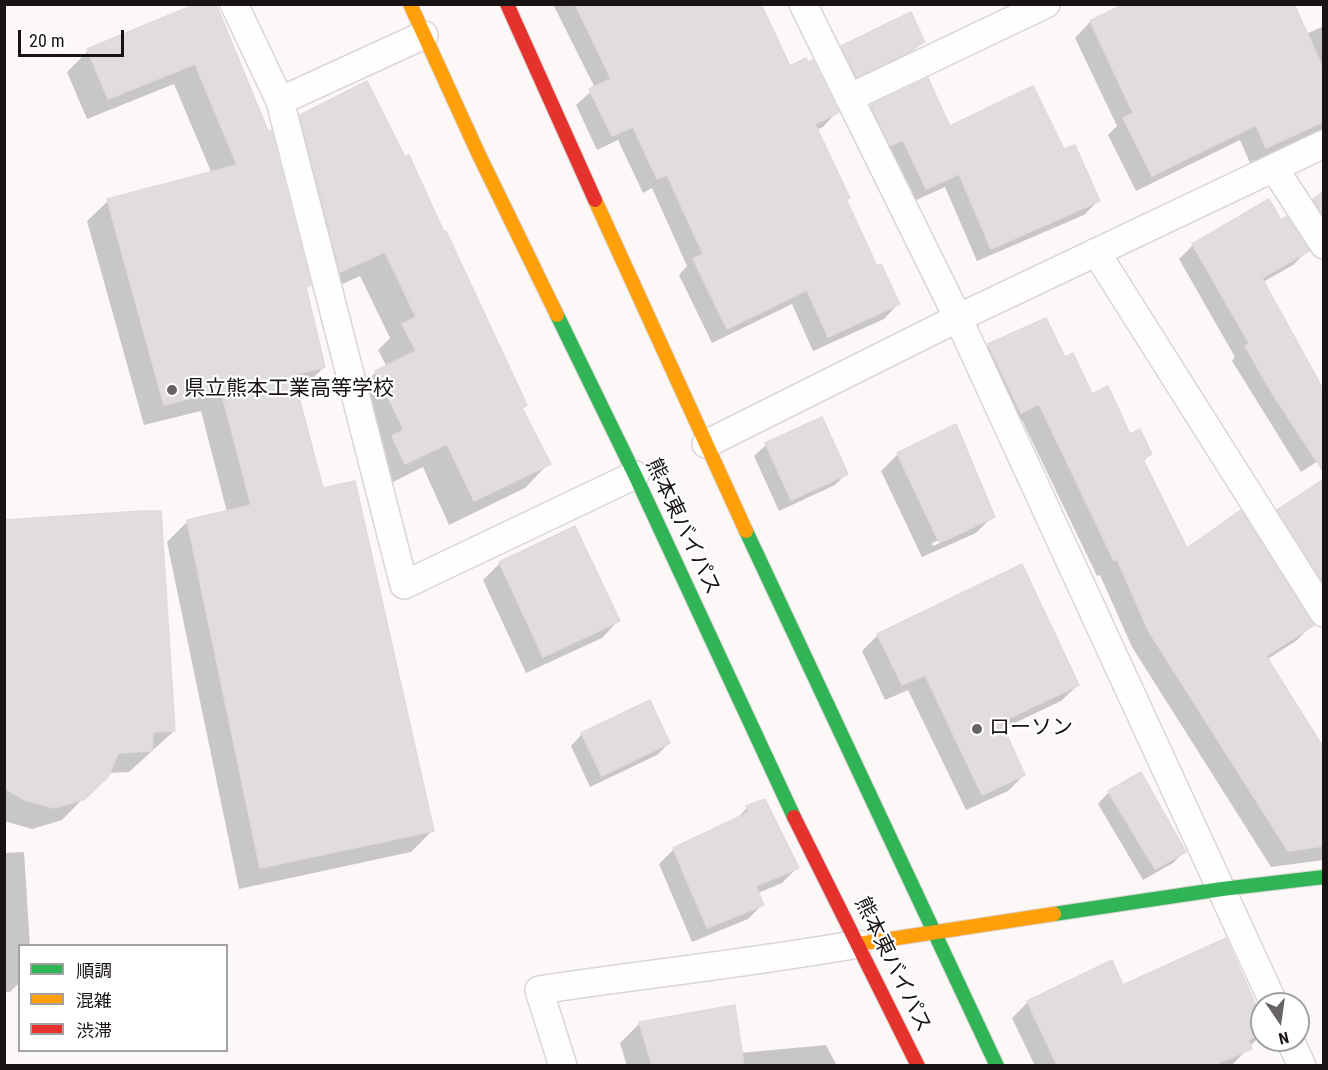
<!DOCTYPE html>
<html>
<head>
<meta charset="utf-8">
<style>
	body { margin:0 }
	#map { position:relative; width:1328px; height:1070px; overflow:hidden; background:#fcf8f8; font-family:"Roboto Condensed","Noto Sans JP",sans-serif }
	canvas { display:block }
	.frame { position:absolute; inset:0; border:6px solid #191313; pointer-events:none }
	.legend { position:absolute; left:18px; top:944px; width:210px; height:108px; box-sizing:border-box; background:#fff; border:2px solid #a3a1a1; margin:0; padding:8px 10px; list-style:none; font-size:18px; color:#191313 }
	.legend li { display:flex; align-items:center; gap:12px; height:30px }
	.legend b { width:30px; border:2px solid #a3a1a1 }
	.north { position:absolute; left:1250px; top:992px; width:60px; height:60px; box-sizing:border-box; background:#fff; border:2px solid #a3a1a1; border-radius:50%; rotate:167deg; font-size:16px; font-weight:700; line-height:24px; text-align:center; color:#191313 }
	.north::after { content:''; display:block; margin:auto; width:21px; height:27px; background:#686363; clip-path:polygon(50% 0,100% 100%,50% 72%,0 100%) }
	.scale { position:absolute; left:18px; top:30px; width:106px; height:27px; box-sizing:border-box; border:3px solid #191313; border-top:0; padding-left:8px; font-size:18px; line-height:21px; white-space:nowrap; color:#191313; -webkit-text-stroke:4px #fff; paint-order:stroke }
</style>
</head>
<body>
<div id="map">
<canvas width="1328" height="1070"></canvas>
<div class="frame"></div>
<ul class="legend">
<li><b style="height:8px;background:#30b455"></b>順調</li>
<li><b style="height:8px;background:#ff9f0a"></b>混雑</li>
<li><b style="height:8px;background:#e5322d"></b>渋滞</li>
</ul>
<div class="north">N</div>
<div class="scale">20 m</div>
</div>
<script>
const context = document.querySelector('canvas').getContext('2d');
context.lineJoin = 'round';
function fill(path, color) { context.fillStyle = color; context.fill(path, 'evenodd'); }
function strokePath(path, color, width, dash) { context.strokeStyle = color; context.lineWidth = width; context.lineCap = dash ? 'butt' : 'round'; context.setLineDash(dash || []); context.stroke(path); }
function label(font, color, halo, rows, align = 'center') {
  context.font = font + ' "Roboto Condensed","Noto Sans JP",sans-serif'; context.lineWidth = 4.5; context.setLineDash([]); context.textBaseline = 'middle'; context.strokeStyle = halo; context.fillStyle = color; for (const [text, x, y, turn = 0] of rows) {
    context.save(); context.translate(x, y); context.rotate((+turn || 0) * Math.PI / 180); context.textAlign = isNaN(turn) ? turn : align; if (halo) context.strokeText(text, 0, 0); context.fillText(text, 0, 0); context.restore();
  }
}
fill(new Path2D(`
	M200,4l109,281 -4,4 19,78 -21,21 -8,1 27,101 110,341 -21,21 -172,37 -72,-347 21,-21 39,-9 -26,-101 -57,14 -57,-204 21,-20 104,-27 -38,-90 -87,35 -20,-47 21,-21z
	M553,4h206l30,64 48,44 -14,15 -7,3 32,68 -3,2 31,68 22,36 -14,15 -71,32 -21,-47 -80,39 -33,-68 8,-9 -35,-78 -9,5 -25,-53 -21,10 -21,-45 19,-17z
	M1127,4l179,30 18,-8v104l-74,33 -10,-23 -104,51 -28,-56 9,-9 -42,-88 15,-16z
	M923,42l-21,18 -57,27 -14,-29 11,-11z
	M928,80l21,48 114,23 35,50 -14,14 -107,46 -32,-74 -33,15 -54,-82 13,-14z
	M301,116l142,118 83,171 -5,4 28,54 -24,25 -76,37 -26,-58 -42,21 -30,-91 25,-25 11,-5 -9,-17 12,-12 -30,-62 -44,20 -40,-155z
	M1324,194v58l-26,-36 16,-16z
	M1269,201l12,21 26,29 -14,14 -30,17 61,110v65l-23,15 -69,-111 3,-4 -56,-98 14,-14z
	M1045,320l19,39 28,37 37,40 21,18 -7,8 43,89 126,74 -16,16 -30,19 58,89v111l-53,7 -139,-220 -32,-72 -3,1 -75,-156 -18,9 -32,-67 16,-16z
	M821,419l25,55 -11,11 -56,26 -25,-55 12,-11z
	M898,454l95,62 -17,17 -54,24 -41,-86zM975,524v3l-42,19 -1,-3z
	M1324,516v96l-42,-66 11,-11z
	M4,522l170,209 -45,41 -21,1 -46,47 -30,9 -28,-8z
	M575,528l43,93 -16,17 -76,35 -43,-93 17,-17z
	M878,635l200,50 -17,16 -59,28 22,46 -16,16 -42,19 -58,-120 -23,10 -23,-49z
	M582,734l87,9 -12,12 -67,32 -19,-41z
	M1109,792l75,60 -11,11 -30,17 -45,-76z
	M747,808l50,60 -15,15 -24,10 5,11 -15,15 -56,23 -33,-78 15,-15 60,-28z
	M24,852l6,94h-10v36l-10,10h-6v-139z
	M1028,1002l234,19v13l-31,32h-196l-23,-48z
	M640,1023l100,30 86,-8 11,21h-210l-7,-23z`), '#0003');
const building = new Path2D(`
	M196,4h20l52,127 3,-1 40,155 -5,2 19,80 -32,8 30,113 32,-7 79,350 -174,37 -73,-348 64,-15 -30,-114 -57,14 -57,-206 130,-34 -42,-101 -87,35 -21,-50z
	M575,4h186l29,62 16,-8 2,4 5,-2 26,52 -24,12 35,74 -4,1 31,67 4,-2 19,40 -72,33 -21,-47 -80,39 -34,-70 10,-5 -36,-79 -10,4 -24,-52 -21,9 -23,-47 22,-10z
	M1124,4h170l29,64v54l-57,26 -10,-23 -104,51 -29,-58 10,-5 -43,-92z
	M911,12l14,30 -10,5v2l-58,28 -16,-31z
	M928,78l22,48 83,-40 31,63 11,-4 25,56 -109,48 -32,-75 -33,15 -23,-49 -13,6 -19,-41z
	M367,81l38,76 4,-2 35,77 2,-1 81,174 -5,3 29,56 -77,37 -27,-57 -42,20 -13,-28 12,-6 -29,-59 41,-20 -14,-27 14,-7 -31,-65 -45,20 -40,-157z
	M1323,192v23l-10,-16z
	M1269,199l12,21 6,-4 22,35 -47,27 61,111v82l-51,-78 -27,-47 4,-3 -57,-99z
	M1046,318l19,39 8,-4 19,41 16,-8 22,48 10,-5 12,25 -9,5 44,89 54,-38 73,115 -48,31 57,91v99l-35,5 -140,-221 -31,-71 -3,2 -75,-157 -18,9 -33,-69z
	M822,417l26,57 -57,26 -26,-57z
	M956,424l39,93 -56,25 -42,-89z
	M1323,480v103l-46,-73z
	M141,511h20l14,220 -22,1 -1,19 -34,2 -10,24 -23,22 -31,9 -29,-8 -21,-12v-268z
	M575,526l45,95 -77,36 -44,-95z
	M1022,564l57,121 -78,37 24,53 -43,20 -57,-120 -23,10 -25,-51z
	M650,700l20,43 -68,33 -21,-43z
	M1141,772l45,80 -31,17 -47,-78z
	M765,799l34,69 -43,18 8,19 -57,23 -34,-80 76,-36 -3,-6z
	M1226,938l36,81v14l-14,7 4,9 -39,16h-156l-30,-64 85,-41 11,25z
	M735,1005l9,60h-92l-13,-43z`);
fill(building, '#e2dddd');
strokePath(building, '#e0dbdb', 1.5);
const street = new Path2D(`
	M234,4l46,97 144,-66
	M803,4l155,314 316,686
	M849,98l197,-94
	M280,101l124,484 231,-110
	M1274,168l50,77
	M1096,252l228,361
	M706,444l252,-126 366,-174
	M1290,1040l12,26
	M563,1066l-24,-76c106,-16 213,-27 319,-46`);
const fast = new Path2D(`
	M557,315l78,160 159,342
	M746,531l251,535
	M1054,914l168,-25 102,-12`);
const slow = new Path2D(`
	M410,4l69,151 78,160
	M595,200l151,331
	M858,944l196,-30`);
const jam = new Path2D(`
	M507,4l88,196
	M794,817l124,249`);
strokePath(street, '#dbd5d5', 30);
strokePath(fast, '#dbd5d5', 16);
strokePath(slow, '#dbd5d5', 16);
strokePath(jam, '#dbd5d5', 16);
strokePath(street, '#fffefe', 27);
strokePath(fast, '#30b455', 14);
strokePath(slow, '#ff9f0a', 14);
strokePath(jam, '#e5322d', 14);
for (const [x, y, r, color] of [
	[172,390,6,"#686363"],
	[977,729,6,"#686363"]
]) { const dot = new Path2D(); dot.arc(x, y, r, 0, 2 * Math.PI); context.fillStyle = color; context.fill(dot); strokePath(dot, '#fff', 2); }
label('21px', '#191313', '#fff', [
	["県立熊本工業高等学校",184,390],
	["ローソン",989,729]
], 'left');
label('21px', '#191313', '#fff', [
	["熊本東バイパス",682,527,65],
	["熊本東バイパス",892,965,64]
]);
</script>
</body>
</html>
